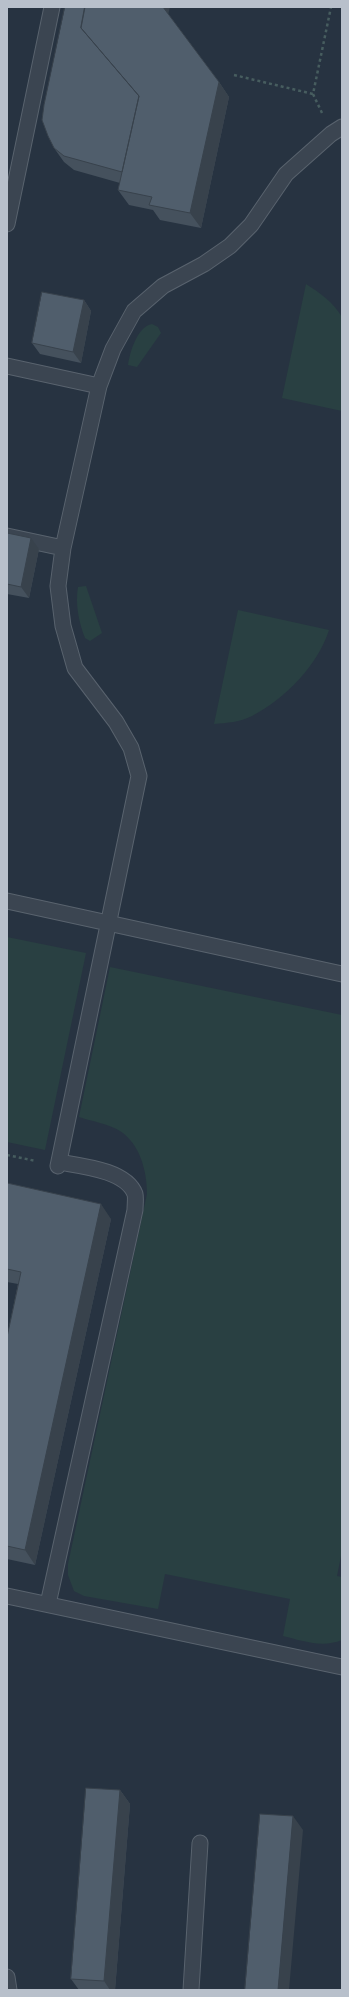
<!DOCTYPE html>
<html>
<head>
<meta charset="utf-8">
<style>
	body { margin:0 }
	#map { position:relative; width:349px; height:1997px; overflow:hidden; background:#273341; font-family:"Archivo Narrow",sans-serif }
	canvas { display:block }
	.frame { position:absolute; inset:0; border:8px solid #b8c0cb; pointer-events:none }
</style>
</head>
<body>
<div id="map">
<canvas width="349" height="1997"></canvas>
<div class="frame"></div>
</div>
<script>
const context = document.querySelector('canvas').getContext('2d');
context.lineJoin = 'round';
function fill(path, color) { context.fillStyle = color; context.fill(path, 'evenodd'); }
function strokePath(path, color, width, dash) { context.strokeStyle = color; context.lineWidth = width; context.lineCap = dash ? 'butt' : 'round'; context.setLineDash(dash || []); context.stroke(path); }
fill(new Path2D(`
	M306,284c14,9 27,18 36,33v94l-60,-13z
	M152,324l6,3 3,6 -24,34 -9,-2c2,-13 9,-38 24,-41z
	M86,586l16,47 -12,8 -5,-3c-6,-15 -10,-34 -7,-51z
	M238,610l91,20c-11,35 -44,69 -77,86 -12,6 -25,7 -38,8z
	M7,937l79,16 -41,197 -38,-8z
	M110,967l232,48v536l-5,25 5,1v63c-20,8 -39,1 -59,-4l7,-37 -125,-25 -7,35 -74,-13 -10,-5 -6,-16v-11l79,-370c0,-23 -7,-50 -27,-63 -11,-7 -29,-10 -41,-14z`), '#294042');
const service = new Path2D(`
	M7,224l45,-217
	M7,366l92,20
	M7,536l56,12
	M7,901l335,73
	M58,1166l81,-390 -8,-28 -15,-26 -41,-54 -12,-42 -5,-40 5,-38 36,-162 14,-37 21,-38 29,-25 41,-22 26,-18 21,-21 35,-51 45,-40 11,-7
	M7,1596l335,71
	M48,1604l87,-394c0,-5 1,-12 0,-16 -9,-24 -54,-28 -76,-32
	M7,1977l2,13
	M191,1990l9,-147`);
strokePath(service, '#59636e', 17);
strokePath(new Path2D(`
	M234,75l79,19
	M322,113l-9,-19 18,-87
	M7,1155l29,6`), '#475d5f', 2.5, [3, 3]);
strokePath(service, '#3b4551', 15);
fill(new Path2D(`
	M168,14l51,68 10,15 -28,131 -41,-8 -7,-10 -24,-5 -11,-15 2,-7 -46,-13 -10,-8 -10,-14z
	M84,300l7,11 -10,52 -41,-9 -8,-11z
	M7,533l32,16 -10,49 -22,-4z
	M7,1183l104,36 -76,346 -28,-6v-222l11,-53 -11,-2z
	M120,1790l10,14 -15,186h-36l-8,-11z`), '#45515d');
fill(new Path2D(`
	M162,7h8l-2,8z
	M219,82l10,15 -28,131 -11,-15z
	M84,300l7,11 -10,52 -8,-11z
	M31,538l8,11 -10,49 -8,-11z
	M101,1204l10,15 -76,346 -10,-15z
	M120,1790l10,14 -15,186h-5l-6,-9z
	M293,1816l10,14 -14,160h-11z`), '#38424c');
const building = new Path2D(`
	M65,7h20l-4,21 58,68 -17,76 -58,-16 -10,-8 -6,-12 -6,-16 2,-15z
	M85,7h78l56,75 -29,131 -41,-8 3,-8 -34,-7 21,-94 -58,-68z
	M42,292l42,8 -11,52 -41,-9z
	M7,533l24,5 -10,49 -14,-3z
	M7,1183l94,21 -76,346 -18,-4v-209l14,-65 -14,-3z
	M86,1788l34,2 -16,191 -33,-2z
	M260,1814l33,2 -15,174h-33z`);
fill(building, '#505e6c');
strokePath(building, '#38424c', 1);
</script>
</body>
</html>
